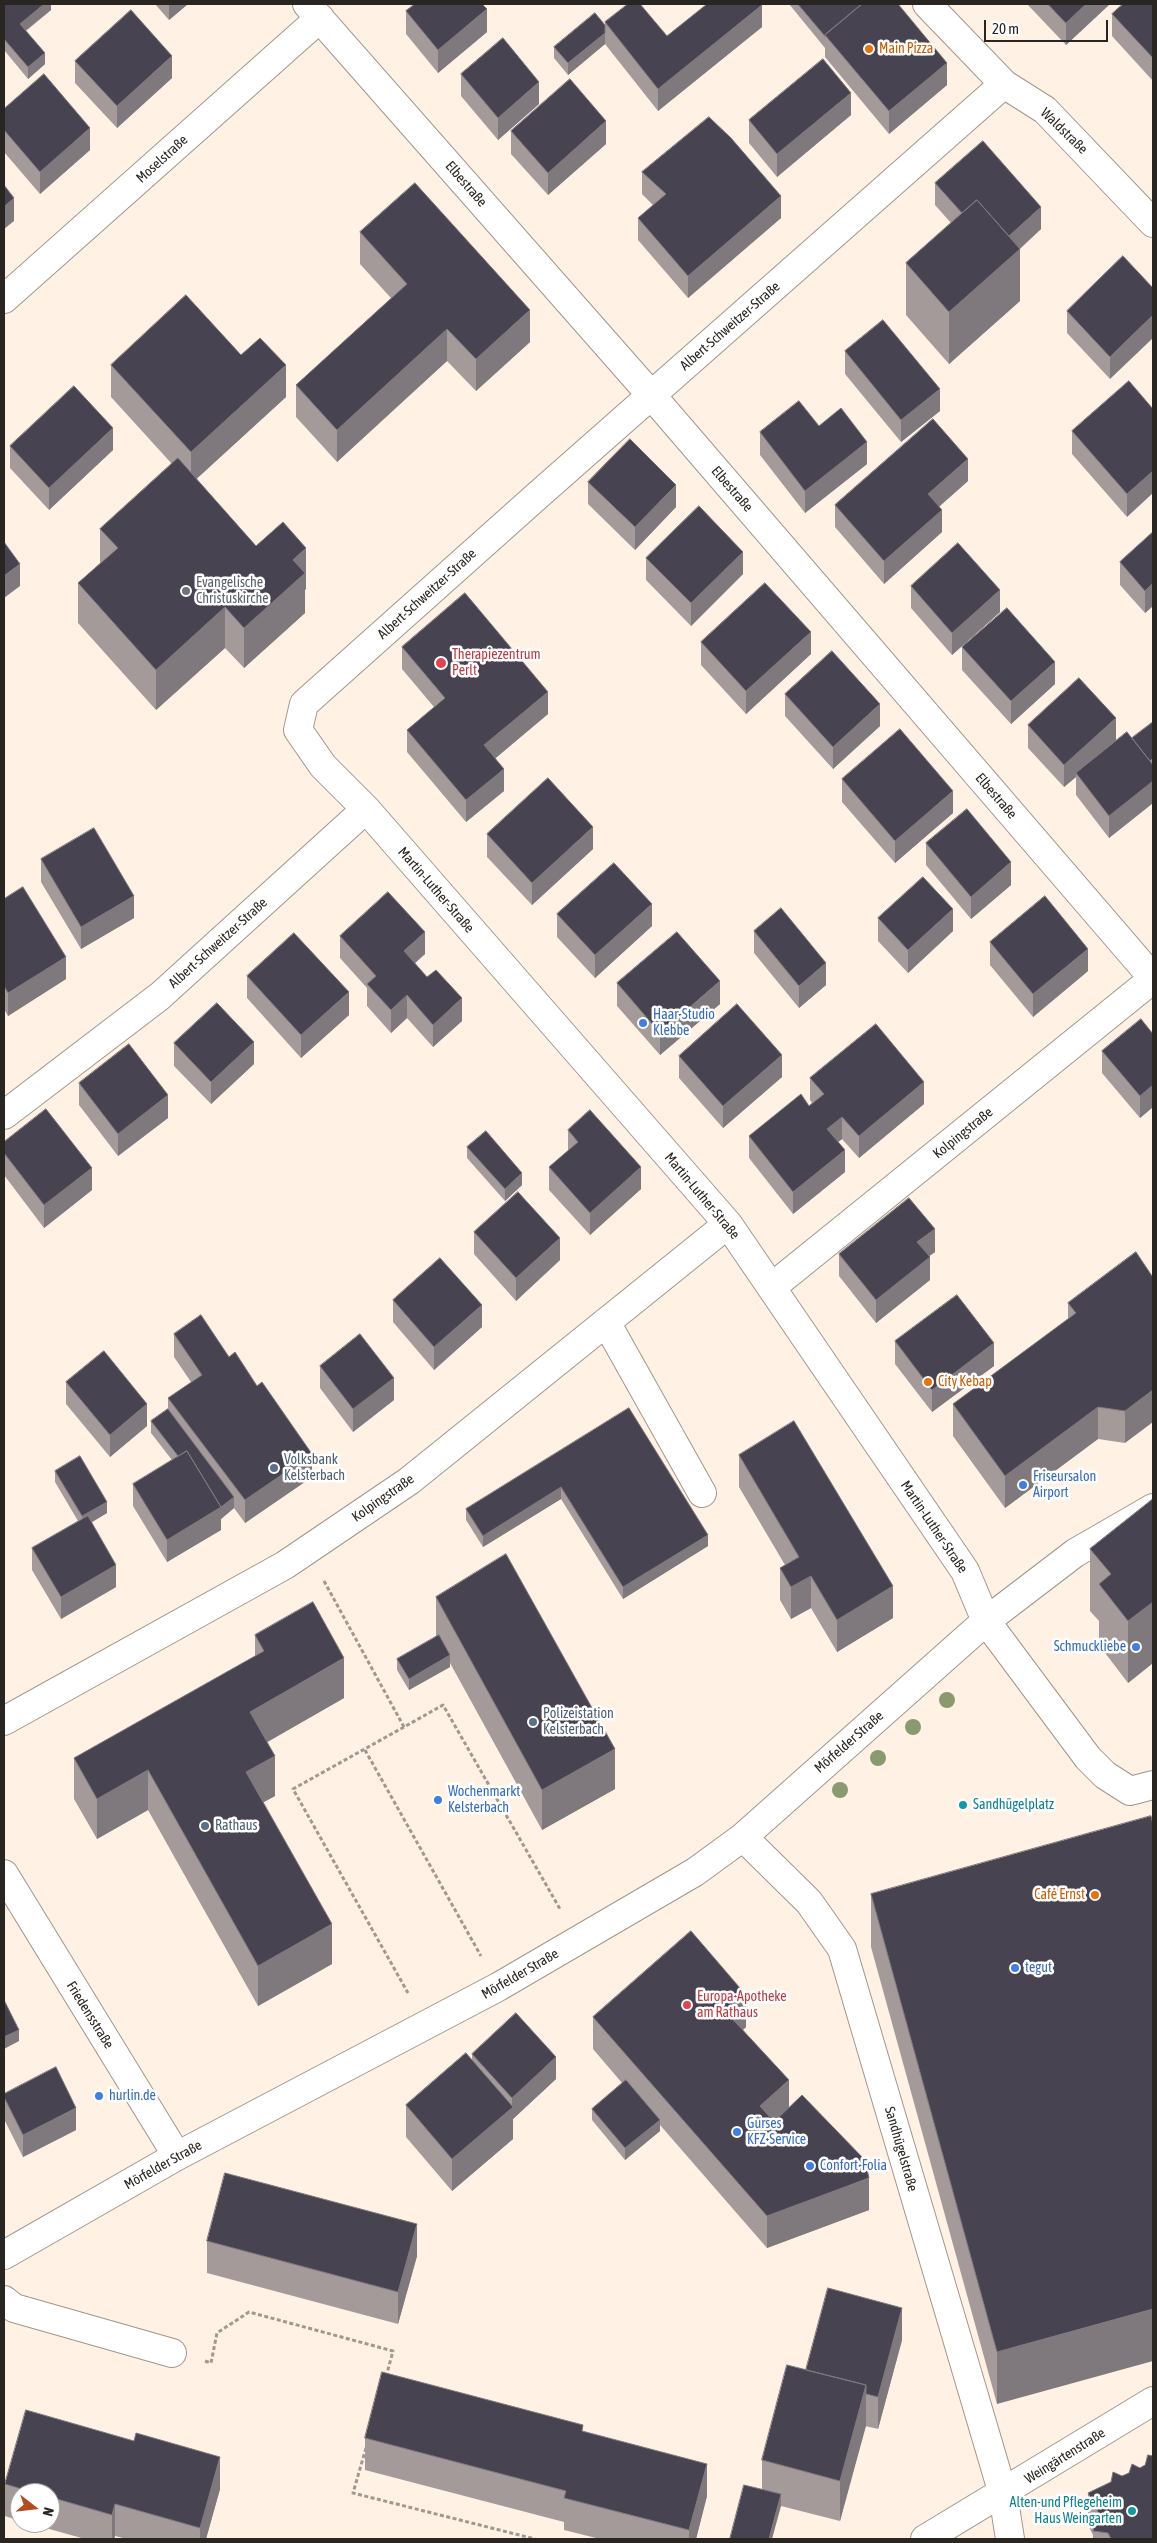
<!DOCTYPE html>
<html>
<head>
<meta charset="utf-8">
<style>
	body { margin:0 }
	#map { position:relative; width:1157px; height:2543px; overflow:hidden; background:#fff2e5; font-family:"Asap Condensed",sans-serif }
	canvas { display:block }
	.frame { position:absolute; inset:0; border:5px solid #292520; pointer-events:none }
	.north { position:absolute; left:10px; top:2483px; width:50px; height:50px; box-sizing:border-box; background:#fff; border:1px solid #a9a8a6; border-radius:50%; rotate:106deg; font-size:14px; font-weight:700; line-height:20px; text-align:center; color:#292520 }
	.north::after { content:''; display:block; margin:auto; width:18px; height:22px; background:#b34d21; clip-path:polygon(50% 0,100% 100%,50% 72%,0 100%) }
	.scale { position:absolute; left:984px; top:20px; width:124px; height:22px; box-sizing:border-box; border:2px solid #292520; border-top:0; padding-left:6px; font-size:15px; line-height:18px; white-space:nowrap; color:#292520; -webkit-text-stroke:4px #fff; paint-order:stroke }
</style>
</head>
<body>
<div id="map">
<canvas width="1157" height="2543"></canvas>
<div class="frame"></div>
<div class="north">N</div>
<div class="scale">20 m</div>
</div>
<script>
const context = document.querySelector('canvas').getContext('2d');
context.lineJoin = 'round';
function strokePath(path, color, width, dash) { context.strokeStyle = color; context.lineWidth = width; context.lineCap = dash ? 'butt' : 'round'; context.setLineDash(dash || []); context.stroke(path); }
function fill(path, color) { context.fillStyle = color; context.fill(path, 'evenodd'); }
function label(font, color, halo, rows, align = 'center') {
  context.font = font + ' "Asap Condensed",sans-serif'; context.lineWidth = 5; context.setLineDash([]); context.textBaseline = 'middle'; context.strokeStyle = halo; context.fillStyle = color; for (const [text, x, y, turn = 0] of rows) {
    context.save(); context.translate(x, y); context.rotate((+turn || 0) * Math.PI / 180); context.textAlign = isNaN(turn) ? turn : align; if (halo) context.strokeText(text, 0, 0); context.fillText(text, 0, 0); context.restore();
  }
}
const minor = new Path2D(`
	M307,4l345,392 501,582
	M927,4l77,80 41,26 108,113
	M4,299l316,-281
	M366,809l362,415 237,347 21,50 102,137 17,17 25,16 23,-6
	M4,1115l156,-119 206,-187 -43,-43 -25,-36 6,-26 233,-208 467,-412
	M772,1287l381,-308
	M606,1322l96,171
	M4,1721l281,-156 124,-84 319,-257
	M743,1837l66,65 33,47 161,545 7,45
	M4,1874l173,282
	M4,2255l173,-99 321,-169 197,-115 48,-35 243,-216 89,-68 78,-45
	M4,2300l10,8 158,45
	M925,2539l228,-138`);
strokePath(minor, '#a2968a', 30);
strokePath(new Path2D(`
	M324,1581l80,146 39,-22 117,204
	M404,1727l-111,62 115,204
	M365,1750l116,206
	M205,2361l6,2 6,-30 32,-21 144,39 -7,26
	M366,2448l-13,45 182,46`), '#a1988f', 3, [4, 2.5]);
strokePath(minor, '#fff', 28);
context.fillStyle = '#8b9a6e';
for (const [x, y] of [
	[947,1700],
	[913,1727],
	[878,1758],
	[840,1790]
]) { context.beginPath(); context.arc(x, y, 8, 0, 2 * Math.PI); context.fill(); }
fill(new Path2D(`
	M4,4h47v6l-25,21 19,33 -17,15 -24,-29z
	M155,4h33l-19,16z
	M789,4h109l49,81 -58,49 -64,-77v-9z
	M1027,4h83l-44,41z
	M1153,4v77l-41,-45v-22z
	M406,11l81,21 -49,41 -32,-39z
	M605,22l62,14 95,-9 -104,84 -53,-67 -37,31 -14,-17v-11l51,-22z
	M75,61l97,17 -55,50 -42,-45z
	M461,74l78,30 -41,36 -37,-44z
	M4,109l86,41 -50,44 -36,-42z
	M851,115l-74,62 -28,-34v-23z
	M511,131l95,13 -58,51 -37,-41z
	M642,172l139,46 -93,80 -50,-58v-22l15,-13 -11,-11z
	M935,183l106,46 -21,20v52l-71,63 -43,-49v-52l45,-40 -16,-18z
	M360,232l170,110 -54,49 -29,-30 -110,101 -41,-45v-32l95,-87 -31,-34z
	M1123,256l-13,123 -43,-46v-22z
	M845,351l95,60 -39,31 -56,-68z
	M241,355l45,42 -90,82 60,67 50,43 -1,1v23l-61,55 -19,-20 -69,62 -78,-87v-40l22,-20v-34l72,-65 -61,-67v-32z
	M1129,381l-2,136 -55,-63v-23z
	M819,426l48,38 -62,49 -45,-58v-23z
	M10,446l103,4 -64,60 -39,-42z
	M968,481l-29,26 3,25 -58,52 -49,-57v-22z
	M588,482l88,25 -41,43 -47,-46z
	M1153,532v74l-8,7 -25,-28v-23z
	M646,558l97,16 -52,52 -45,-46z
	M911,586l89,26 -48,43 -41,-47z
	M701,642l110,12 -65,60 -45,-49z
	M402,647l146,67 -53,44 9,33 -38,31 -59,-70v-22l27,-23 -32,-38z
	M962,647l93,37 -44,40 -49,-54z
	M785,694l95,32 -47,43 -48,-53z
	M1153,722v81l-44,35 -33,-43v-18l-12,10 -36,-39v-23l88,15 16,-2z
	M842,779l111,34 -58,50 -53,-61z
	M487,834l106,15 -61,56 -45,-48z
	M926,843l85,42 -40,34 -45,-54z
	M41,859l93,59 -53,31 -40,-67z
	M4,899l62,80 -58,37 -4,-7z
	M557,914l95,12 -57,52 -38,-41z
	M878,918l75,13 -45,42 -30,-32z
	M754,931l72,54 -27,23 -45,-55z
	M340,936l85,18 -10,9 47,58 -29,26 -26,-29 -16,15 -24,-27v-18l-27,-30z
	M990,942l98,29 -55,46 -43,-52z
	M247,976l102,39 -48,43 -54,-60z
	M617,983l103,21 -60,51 -43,-49z
	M1153,1034v73l-13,11 -38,-45v-22z
	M174,1043l80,21 -43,40 -37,-38z
	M679,1056l103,21 -59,51 -44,-50z
	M810,1078l114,26 -65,54 -17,-19 -4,3 7,30 -52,42 -44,-56v-22l60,-30 3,-3 -2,-3z
	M79,1083l89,35 -50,38 -39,-51z
	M568,1130l73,59 -51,46 -41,-45v-23l19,-16z
	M4,1142l88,48 -48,38 -40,-53z
	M467,1147l55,38 -17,16 -38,-43z
	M474,1232l86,28 -44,41 -42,-47z
	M935,1252l-6,4 1,24 -54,43 -37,-47v-22z
	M1152,1276l-27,167 -27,-4 -93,69 -52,-72v-32l115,-85v-16z
	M393,1300l89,27 -48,43 -41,-48z
	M174,1334l55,23 83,120 -67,46 -11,-15 -13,11v11l-54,32 -34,-56v-22l39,-24 -21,-27v-12l17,-12v-11l23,-16 -17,-25z
	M895,1341l99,25 -62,46 -37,-48z
	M320,1366l74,34 -41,32 -33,-44z
	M66,1382l81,44 -37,31 -44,-53z
	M629,1408l79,138 -85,53 -62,-100 -78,48 -17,-27v-11z
	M739,1455l154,163 -56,34 -26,-44 -20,11 -11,-19v-32l5,-3 -46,-78z
	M55,1471l52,42 -15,9 24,65 -55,32 -29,-49v-22l46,-27 -23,-39z
	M1153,1499v164l-25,20 -29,-38v-24l-9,-10v-62z
	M436,1597l179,192 -73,41 -92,-167v4l-41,23 -12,-20v-11l39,-22z
	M255,1635l89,63 -77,44 8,54 -12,6 69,162 -74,42 -110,-196 -51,29 -23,-40v-41l181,-102z
	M1153,1825l-156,579 -126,-457v-53z
	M593,2017l153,10 -3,3 46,77 80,103 -102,38 -107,-123v6l-35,29 -33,-40v-11l30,-26 -29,-34z
	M472,2054l84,25 -43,40v20l-61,52 -46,-54v-32l66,-45z
	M4,2094l72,36 -53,27 -19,-38z
	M207,2241l210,15 -19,68 -191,-51z
	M902,2340l-24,89 -13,-3 -25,95 -59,-15 -19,-17v-29l44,-90z
	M583,2432l124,64 -11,43h-96l-36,-9v-8l-199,-52v-32z
	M1145,2465l8,74h-60v-4l-5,-10v-32z
	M5,2484l215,5 -14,50h-79l-12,-3 -1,3h-29l-57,-16h22v-30h-30v28l-15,-5z`), '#a49a9a');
fill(new Path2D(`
	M44,4h7v6l-31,25v-11z
	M169,4h19l-19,16z
	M1086,4h24l-44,41v-22z
	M762,5v22l-104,84v-22z
	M487,9v23l-49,41v-23z
	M605,33v11l-37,31v-12z
	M45,53v11l-17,15v-12z
	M172,56v22l-55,50v-22z
	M947,63v22l-58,49v-23z
	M539,82v22l-41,36v-22z
	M851,93v22l-74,62v-23z
	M606,121v23l-58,51v-22z
	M90,128v22l-50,44v-22z
	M781,196v22l-93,80v-22z
	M14,198v23l-10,8v-22z
	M1041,207v22l-47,43v-23z
	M1020,249v52l-71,63v-52z
	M530,310v32l-54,49v-32z
	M1153,315v23l-43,41v-22z
	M447,329v32l-110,101v-32z
	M286,365v32l-95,87v-32z
	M940,389v22l-39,31v-22z
	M113,428v22l-64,60v-22z
	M867,442v22l-62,49v-22z
	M968,459v22l-40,35v-22z
	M1153,471v22l-26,24v-23z
	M676,485v22l-41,43v-23z
	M942,510v22l-58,52v-23z
	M306,548v41l-1,1v23l-61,55v-40l49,-68z
	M743,552v22l-52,52v-23z
	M20,564v22l-16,12v-22z
	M1153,583v23l-8,7v-22z
	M1000,590v22l-48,43v-22z
	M225,607v41l-69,62v-40z
	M811,632v22l-65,60v-23z
	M1055,662v22l-44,40v-23z
	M548,692v22l-64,54v-23z
	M880,704v22l-47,43v-22z
	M1116,718v22l-40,33v4l-12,10v-22z
	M504,769v22l-38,31v-22z
	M1153,781v22l-44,35v-22z
	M953,791v22l-58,50v-22z
	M593,827v22l-61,56v-22z
	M1011,862v23l-40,34v-22z
	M134,896v22l-53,31v-22z
	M652,904v22l-57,52v-23z
	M953,909v22l-45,42v-23z
	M425,932v22l-21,19v-22z
	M1088,949v22l-55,46v-23z
	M66,957v22l-58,37v-23z
	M826,963v22l-27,23v-22z
	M720,981v23l-60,51v-22z
	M349,992v23l-48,43v-23z
	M407,995v23l-16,15v-23z
	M462,998v23l-29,26v-22z
	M254,1042v22l-43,40v-22z
	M782,1055v22l-59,51v-22z
	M924,1082v22l-65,54v-22z
	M1153,1085v22l-13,11v-22z
	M168,1095v23l-50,38v-22z
	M842,1117v22l-15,12v-22z
	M845,1150v22l-52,42v-22z
	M641,1167v22l-51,46v-22z
	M92,1168v22l-48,38v-23z
	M522,1173v12l-17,16v-12z
	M935,1229v23l-18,13v-23z
	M560,1238v22l-44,41v-23z
	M930,1257v23l-54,43v-23z
	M482,1305v22l-48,43v-23z
	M994,1343v23l-62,46v-22z
	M394,1378v22l-41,32v-23z
	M1153,1390v32l-28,21v-32z
	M147,1404v22l-37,31v-22z
	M1098,1407v32l-93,69v-32z
	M312,1454v23l-67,46v-23z
	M561,1487v12l-78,48v-11z
	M234,1497v11l-13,11v11l-54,32v-22z
	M107,1502v11l-25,15v-12z
	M708,1535v11l-85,53v-12z
	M116,1565v22l-55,32v-22z
	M811,1576v32l-20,11v-32z
	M893,1586v32l-56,34v-32z
	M1153,1602v61l-25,20v-62z
	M450,1655v12l-41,23v-11z
	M344,1658v40l-94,54v-40z
	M615,1749v40l-73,41v-40z
	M275,1756v40l-29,16v-40z
	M148,1770v40l-51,29v-40z
	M332,1924v40l-74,42v-40z
	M746,1995v32l-20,17v-32z
	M19,2030v11l-15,8v-12z
	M556,2057v22l-43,40v20l-61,52v-32l60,-51v-10z
	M789,2080v32l-29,26v-32z
	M76,2108v22l-53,27v-22z
	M660,2120v11l-35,29v-12z
	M869,2178v32l-102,38v-32z
	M417,2224v32l-19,68v-32z
	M902,2308v32l-24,89v-32z
	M1153,2309v52l-156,43v-52z
	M866,2385v41l-26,95v-40z
	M220,2457v32l-14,50h-6v-11z
	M707,2464v32l-11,43h-7v-9z
	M781,2494v12l-9,33h-3z
	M115,2504v32l-1,3h-2v-24z`), '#7f787d');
const building = new Path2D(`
	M4,4h40l-24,20 25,29 -17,14 -24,-28z
	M415,4h67l5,5 -49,41 -32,-39z
	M628,4h12l27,32 40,-32h54l1,1 -104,84 -53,-67z
	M798,4h64l-37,31v1z
	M862,4h36l49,59 -58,48 -64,-76z
	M1048,4h38l-20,19z
	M1123,4h30v54l-41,-44z
	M131,10l41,46 -55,50 -42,-45z
	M595,13l10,12v8l-37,30 -14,-16z
	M503,38l36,44 -41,36 -37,-44z
	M823,59l28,34 -74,61 -28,-34z
	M44,74l46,54 -50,44 -36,-42v-21z
	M570,79l36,42 -58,52 -37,-42z
	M709,117l22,21 50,58 -93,80 -50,-58 28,-24 -24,-22z
	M983,141l58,66 -32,29 -32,-36 -15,13 -27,-30z
	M415,183l115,127 -54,49 -29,-30 -110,101 -41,-45 111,-101 -47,-52z
	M4,185l10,13 -10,9z
	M977,200l43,49 -71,63 -43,-49z
	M1123,256l30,32v27l-43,42 -43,-46z
	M186,295l55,60 19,-17 26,27 -95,87 -80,-87z
	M883,320l57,69 -39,31 -56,-69z
	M1129,381l24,28v62l-26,23 -55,-63z
	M74,386l39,42 -64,60 -39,-42z
	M799,401l20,25 22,-18 26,34 -62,49 -45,-59z
	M933,419l35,40 -40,35 14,16 -58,51 -49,-56z
	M630,439l46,46 -41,42 -47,-45z
	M178,458l78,88 27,-24 23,26 -13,12 12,13 -61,55 -19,-21 -69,63 -78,-87 40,-35 -18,-19z
	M699,506l44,46 -52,51 -45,-45z
	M1153,532v51l-8,8 -25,-29z
	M4,542l16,22 -16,12z
	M958,543l42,47 -48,43 -41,-47z
	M765,583l46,49 -65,59 -45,-49z
	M465,593l83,99 -64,53 20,24 -38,31 -59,-70 38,-32 -43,-51z
	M1007,608l48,54 -44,39 -49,-54z
	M832,651l48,53 -47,43 -48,-53z
	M1079,678l37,40 -52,47 -36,-40z
	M1153,722v36l-3,3 -18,-23z
	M900,729l53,62 -58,50 -53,-62z
	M1127,732l26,33v16l-44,35 -33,-43z
	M548,778l45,49 -61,56 -45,-49z
	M967,809l44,53 -40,35 -45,-54z
	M94,828l40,68 -53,31 -40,-68z
	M614,863l38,41 -57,51 -38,-41z
	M923,877l30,32 -45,41 -30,-32z
	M23,887l43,70 -58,36 -4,-7v-87z
	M388,892l37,40 -21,19 23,26 9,-7 26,28 -29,27 -26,-30 -16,15 -24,-26 9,-8 -36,-40z
	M1045,896l43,53 -55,45 -43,-52z
	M781,908l45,55 -27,23 -45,-55z
	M677,932l43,49 -60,52 -43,-50z
	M294,933l55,59 -48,43 -54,-59z
	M217,1003l37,39 -43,40 -37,-39z
	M737,1004l45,51 -59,51 -44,-50z
	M1141,1019l12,15v51l-13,11 -38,-45z
	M876,1024l48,58 -65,54 -17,-19 -15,12 18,21 -52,42 -44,-56 52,-42 8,12 15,-12 -14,-16z
	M129,1044l39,51 -50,39 -39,-51z
	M46,1109l46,59 -48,37 -40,-52v-11z
	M590,1110l51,57 -51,46 -41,-46 29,-25 -10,-12z
	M486,1131l36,42 -17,16 -38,-42z
	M518,1192l42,46 -44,40 -42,-46z
	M909,1198l26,31 -18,13 13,15 -54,43 -37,-46z
	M1136,1252l16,24 1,-1v115l-28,21 -27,-4 -93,69 -52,-72 123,-91 -8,-10z
	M440,1258l42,47 -48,42 -41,-47z
	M957,1295l37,48 -62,47 -37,-49z
	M201,1315l28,42 6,-5 22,34 5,-4 50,72 -67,46 -77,-102 34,-23 -28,-41z
	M360,1334l34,44 -41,31 -33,-43z
	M104,1351l43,53 -37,31 -44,-53z
	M629,1408l79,127 -85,52 -62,-100 -78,49 -17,-27z
	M168,1409l66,88 -13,10 -34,-56 -9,5 -27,-35z
	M794,1421l99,165 -56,34 -26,-44 -20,11 -11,-19 19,-11 -60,-102z
	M187,1451l34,56 -54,33 -34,-56z
	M80,1456l27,46 -25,14 -27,-45z
	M1153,1499v103l-25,19 -29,-37 12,-10 -21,-25z
	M88,1516l28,49 -55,32 -29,-49z
	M506,1554l109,195 -73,41 -106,-193z
	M313,1602l31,56 -94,54 25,44 -29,16 86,152 -74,42 -110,-196 -51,29 -23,-41 190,-107 -9,-16z
	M439,1635l11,20 -41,24 -12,-20z
	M1151,1816l2,9v484l-156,43 -126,-458z
	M691,1931l55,64 -20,17 63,68 -29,26 14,16 28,-27 63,65 4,18 -102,38 -174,-199z
	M4,2000l15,30 -15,7z
	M516,2013l40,44 -44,41 -40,-44z
	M466,2053l47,54 -61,52 -46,-54z
	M56,2067l20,41 -53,27 -19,-38v-3z
	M626,2080l34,40 -35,28 -33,-39z
	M225,2173l192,51 -19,68 -191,-51z
	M828,2288l74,20 -24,89 -12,-3v-9l-60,-15z
	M787,2365l79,20 -26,96 -78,-21z
	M382,2372l201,53 -1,6 125,33 -18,66 -125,-32 2,-7 -201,-53z
	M26,2410l108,31 2,-8 84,24 -20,71 -85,-24 -3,11 -62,-18v-4h-15l-30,-9z
	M1148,2455l5,1v83h-42l-3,-6 -15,-2 5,-19 -10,-19 23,-11 2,-10 9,4 7,-3 3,-9 8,4 5,-3z
	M744,2485l37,9 -12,45h-39z`);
fill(building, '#484350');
strokePath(building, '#7f787d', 1);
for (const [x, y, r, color] of [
	[869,49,5,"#e8710a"],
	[186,591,5,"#6b7280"],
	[441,663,6,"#e0444e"],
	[643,1023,5,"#3f7fe0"],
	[928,1382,5,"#e8710a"],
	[274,1468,5,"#5c6f8a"],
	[1023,1485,5,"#3f7fe0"],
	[1136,1647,5,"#3f7fe0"],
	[533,1722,5,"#5c6f8a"],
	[438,1800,5,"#3f7fe0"],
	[963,1805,5,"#0f9aa8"],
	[205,1826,5,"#5c6f8a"],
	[1095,1895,5,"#e8710a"],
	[1015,1968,5,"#3f7fe0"],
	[687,2005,5,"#e0444e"],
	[99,2096,5,"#3f7fe0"],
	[737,2132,5,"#3f7fe0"],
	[810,2166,5,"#3f7fe0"],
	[1132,2511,5,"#0f9aa8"]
]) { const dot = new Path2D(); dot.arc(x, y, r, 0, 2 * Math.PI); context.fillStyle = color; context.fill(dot); strokePath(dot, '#fff', 2); }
label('14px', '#c56008', '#fff', [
	["Main Pizza",879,49],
	["City Kebap",938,1382],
	["Café Ernst",1085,1895,"right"]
], 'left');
label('14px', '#292520', '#fff', [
	["Waldstraße",1064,131,44],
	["Moselstraße",162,159,-42],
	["Elbestraße",466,184,49],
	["Albert-Schweitzer-Straße",730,326,-41],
	["Elbestraße",732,489,49],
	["Albert-Schweitzer-Straße",427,594,-42],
	["Elbestraße",996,796,49],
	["Martin-Luther-Straße",436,890,49],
	["Albert-Schweitzer-Straße",218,943,-42],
	["Kolpingstraße",963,1133,-39],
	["Martin-Luther-Straße",702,1196,50],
	["Kolpingstraße",383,1498,-35],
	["Martin-Luther-Straße",934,1527,56],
	["Mörfelder Straße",849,1742,-41],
	["Mörfelder Straße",520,1974,-30],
	["Friedensstraße",90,2015,58],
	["Sandhügelstraße",901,2149,74],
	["Mörfelder Straße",163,2165,-29],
	["Weingärtenstraße",1065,2456,-32]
]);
label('14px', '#5b616d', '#fff', [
	["Evangelische",196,583],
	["Christuskirche",196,599]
], 'left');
label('14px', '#be3a42', '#fff', [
	["Therapiezentrum",452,655],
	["Perlt",452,671],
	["Europa-Apotheke",697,1997],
	["am Rathaus",697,2013]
], 'left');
label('14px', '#366cbe', '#fff', [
	["Haar-Studio",653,1015],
	["Klebbe",653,1031],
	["Friseursalon",1033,1477],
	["Airport",1033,1493],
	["Schmuckliebe",1126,1647,"right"],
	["Wochenmarkt",448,1792],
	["Kelsterbach",448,1808],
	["tegut",1025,1968],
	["hurlin.de",109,2096],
	["Gürses",747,2124],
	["KFZ-Service",747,2140],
	["Confort-Folia",820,2166]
], 'left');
label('14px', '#4e5e75', '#fff', [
	["Volksbank",284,1460],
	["Kelsterbach",284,1476],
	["Polizeistation",543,1714],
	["Kelsterbach",543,1730],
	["Rathaus",215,1826]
], 'left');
label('14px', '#0d838f', '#fff', [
	["Sandhügelplatz",973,1805],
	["Alten-und Pflegeheim",1122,2503,"right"],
	["Haus Weingarten",1122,2519,"right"]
], 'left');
</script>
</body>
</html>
